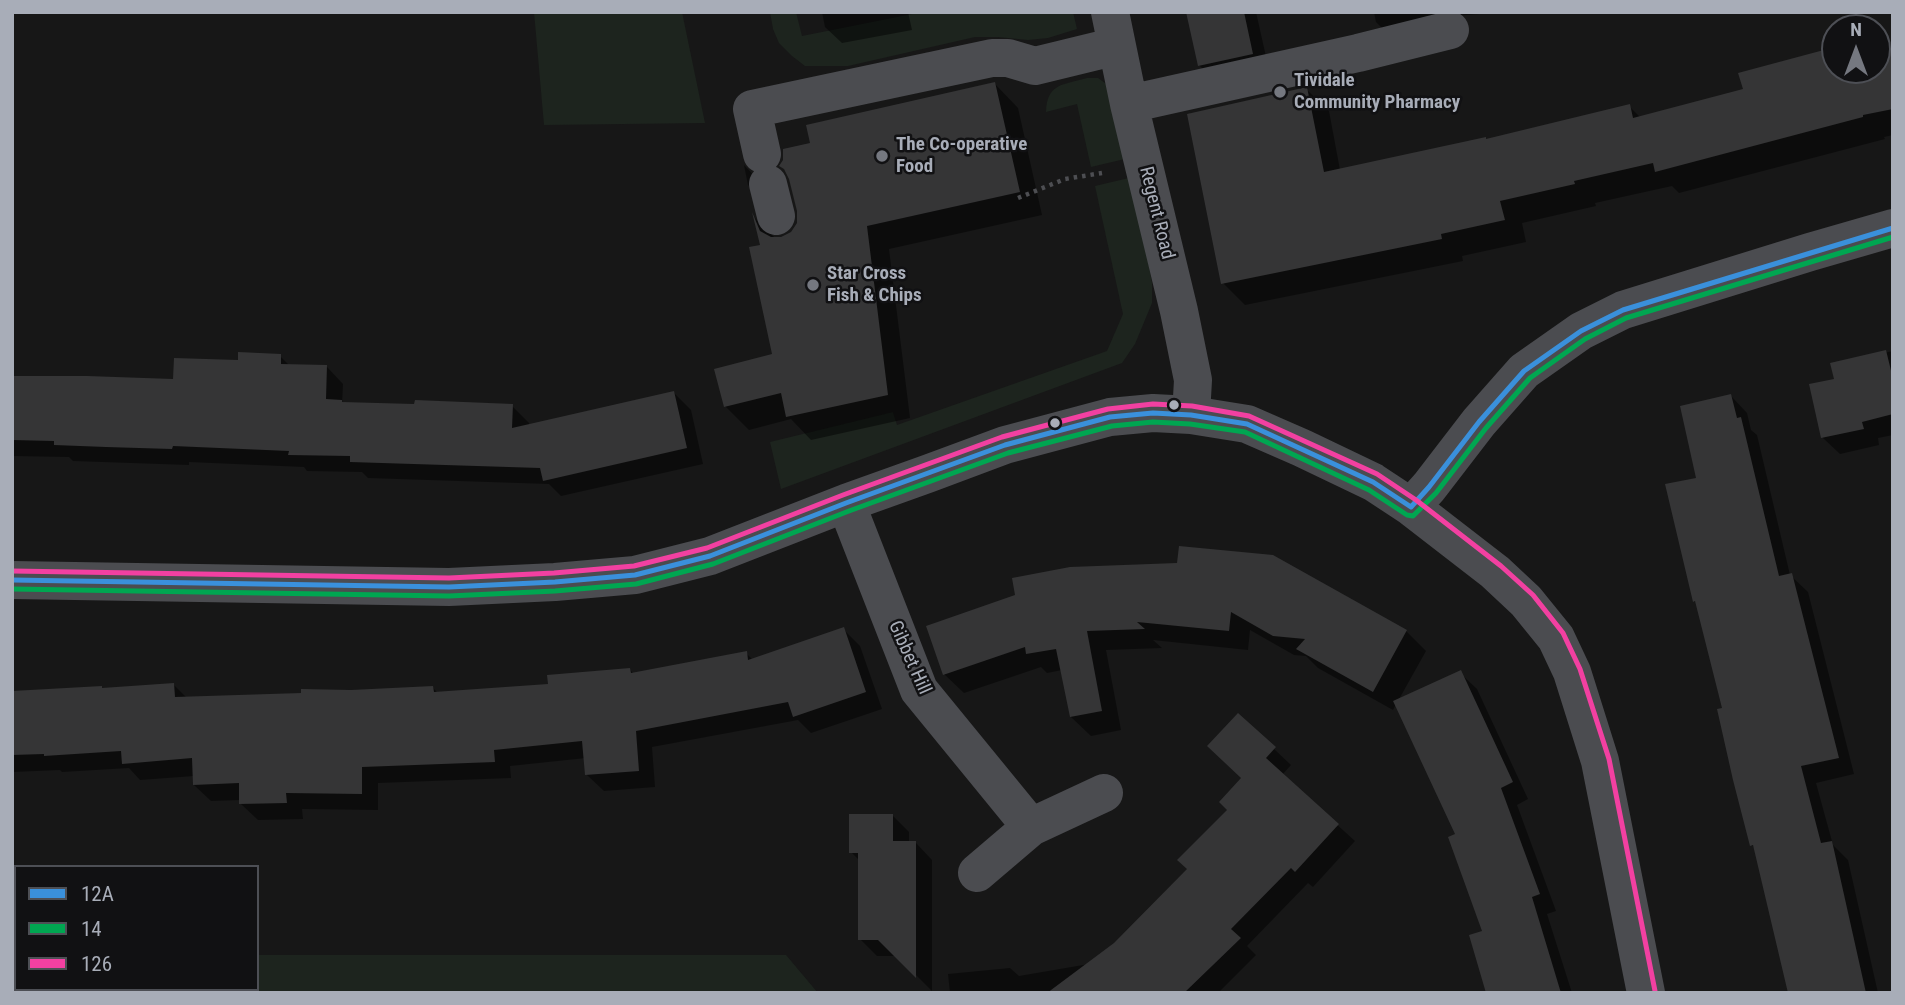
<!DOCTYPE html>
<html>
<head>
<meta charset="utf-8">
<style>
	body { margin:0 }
	#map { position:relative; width:1905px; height:1005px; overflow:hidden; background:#171717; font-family:"Roboto Condensed",sans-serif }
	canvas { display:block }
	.frame { position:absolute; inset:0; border:14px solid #a8adb8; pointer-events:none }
	.legend { position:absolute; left:14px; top:865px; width:245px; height:126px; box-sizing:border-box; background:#111113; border:2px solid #4d4f55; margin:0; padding:9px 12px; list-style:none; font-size:21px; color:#a8adb8 }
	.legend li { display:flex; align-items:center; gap:14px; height:35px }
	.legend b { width:35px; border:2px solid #4d4f55 }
	.north { position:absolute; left:1821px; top:14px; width:70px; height:70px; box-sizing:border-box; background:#111113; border:2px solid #4d4f55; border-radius:50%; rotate:0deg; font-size:19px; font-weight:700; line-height:28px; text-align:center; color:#a8adb8 }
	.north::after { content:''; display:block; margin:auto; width:24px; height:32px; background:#757880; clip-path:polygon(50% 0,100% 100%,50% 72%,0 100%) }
</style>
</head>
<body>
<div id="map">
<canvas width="1905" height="1005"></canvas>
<div class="frame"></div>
<ul class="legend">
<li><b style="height:9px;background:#3a90db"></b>12A</li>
<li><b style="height:9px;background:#00a651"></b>14</li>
<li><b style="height:9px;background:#f240a1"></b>126</li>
</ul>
<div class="north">N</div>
</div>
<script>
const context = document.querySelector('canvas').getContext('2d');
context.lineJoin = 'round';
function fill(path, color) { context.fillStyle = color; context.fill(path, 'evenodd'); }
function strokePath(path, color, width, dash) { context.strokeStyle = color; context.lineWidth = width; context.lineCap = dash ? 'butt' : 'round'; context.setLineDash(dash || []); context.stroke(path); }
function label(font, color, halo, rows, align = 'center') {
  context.font = font + ' "Roboto Condensed",sans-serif'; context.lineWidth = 5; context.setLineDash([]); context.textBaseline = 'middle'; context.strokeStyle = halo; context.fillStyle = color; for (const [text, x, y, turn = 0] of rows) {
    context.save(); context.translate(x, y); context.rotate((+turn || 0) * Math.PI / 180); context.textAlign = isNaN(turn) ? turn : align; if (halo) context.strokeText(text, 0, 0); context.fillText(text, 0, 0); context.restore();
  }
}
fill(new Path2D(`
	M534,12h148l23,111 -161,2z
	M770,12h26l6,24 120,-24h151l4,17 -29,9 -20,2 -30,-3h-23l-127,29h-43l-13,-10 -13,-13 -6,-14z
	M1087,78h11l11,8 20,72 -38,9 -14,-63 -31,8c1,-29 17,-27 41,-34z
	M1133,177l19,106v20l-17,41 -13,19 -341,126 -11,-47 123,-30 4,13 210,-74 16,-37 -28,-128z
	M12,943h4v46h241v-34h529l32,38h-806z`), '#1d241e');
fill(new Path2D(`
	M822,12h86l4,18 -70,13 -17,-16z
	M1188,12h68l13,58 -53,12 -17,-17z
	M1374,12h104l1,2 -25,2 -70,14 -8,-8z
	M1835,49v21h42v-17l16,-3v85l-9,2 1,2 -206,54 -7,-7 -77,17 1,3 -74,17 4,19 -64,14 1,5 -218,44 -22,-22 83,-194 23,22 11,59 147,-29 142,-35 12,12 104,-28z
	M995,84l23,24 24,107 -153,34 21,169 -99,22 -20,-21 -42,11 -24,-24 49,-51 -12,-108 -7,-29 20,20 6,1 12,-7 6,-10 13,-78z
	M744,165l20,21 6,21 -22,-22z
	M1893,351v84l-15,3 1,7 -39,9 -17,-16 13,-58 -3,-16z
	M280,356l10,10 37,1 16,17 -1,20 170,2 17,17v3l145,-33 17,17 12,54 -142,32 -12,-12 -181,-6 -6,-6 -55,-1 -3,-4 -115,-5v3l-116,-4 -4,-4 -57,-1v-79l163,4 65,-19z
	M1731,396l16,17 4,17 6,5 33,140 18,17 46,182 -38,9 17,62 15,15 30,133h-89l-34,-145 -3,-3 -28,-136 -26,-105 -4,-3 5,-121z
	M1014,579l392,52 20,20 -28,50 62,-28 17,16 51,110 -11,6 39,106 -9,3 25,79h-84l-4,-61 -26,-97 -62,-131 -3,6 -75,-42 -12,-12 -12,-1 -44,-25 -2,20 -95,-10 9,8 -56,2 15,80 -30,6 -20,-19 -9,-47 -15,3 -6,-6 -77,26 -20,-19 73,-78z
	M843,629l17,17 22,63 -71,24 -13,-13 -146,27 3,40 -51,4 -17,-16 -1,-17 -76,8 1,12 -133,5v27l-76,-1 1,10 -45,1 -17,-16v-4l-30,1 -17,-16v-9l-54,4 -11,-12 -67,4 -2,-2 -48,2v-80l92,-2 69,-6 14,14 246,-10 6,6 110,-9 81,-15 4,4 112,-21 7,7z
	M1238,715l53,50 -9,10 73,66 -42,46 -5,-4 -61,63 9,9 -38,38h-268l-2,-19 62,-6 9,8 70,-12 26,-19 74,-75 40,-60 14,-32z
	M892,815l17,17v11h7l16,17v131l-35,-35h-20l-17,-17v-78l-9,-9z`), '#0007');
fill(new Path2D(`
	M1186,12h58l9,42 -55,12z
	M1835,47v23h42v-19l16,-3v61l-30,6v2l-208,55 -2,-9 -79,18 1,3 -75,17 5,19 -64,14 1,5 -221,45 -34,-170 120,-27 17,85 162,-35v2l144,-35 3,14 110,-29 -5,-16z
	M995,82l25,110 -153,34 21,169 -102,22 -5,-24 -57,14 -10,-38 58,-15 -23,-107 11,-2 -8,-33 8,19 11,6h10l10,-5 6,-9v-12l-8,-32 -5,-10 -5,-3 4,-6v-11l27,-6 -4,-18z
	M1886,350l7,29v35l-31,8 2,7 -43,9 -12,-54 25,-5 -4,-16z
	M238,352l43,2v10l46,1 -1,34 16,1v2l72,2 1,-4 98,4 -1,24 162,-37 13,57 -144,33 -3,-13 -190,-6v-6l-62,-1 1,-4 -116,-5 -1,3 -66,-2 -52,-2v-4l-42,-1v-64h75l86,3 1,-21 64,2z
	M1731,394l6,24 4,-1 38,159 13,-3 47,185 -38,8 20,77 11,-2 34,152h-78l-35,-148 -3,1 -17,-66 -16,-71 5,-1 -27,-107 -2,1 -28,-118 31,-6 -16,-72z
	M1179,546l94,9 134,75 -34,62 -77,-43 9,-10 -32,-3 -42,-24 -2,19 -92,-9 8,7 -58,2 15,80 -32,6 -14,-68 -30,5 -1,-7 -82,28 -17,-49 89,-31 -3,-17 58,-11 107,-4z
	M844,627l22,65 -73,25 -5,-15 -152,29 3,40 -54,4 -3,-34 -88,9 1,12 -133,5v27l-76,-1 1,10 -48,1v-21l-46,2 -1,-27 -70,6 -1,-13 -77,5v-2l-32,1v-64l90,-5v2l72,-5 1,14 126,-4v-4l50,1 82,-4 1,6 114,-8 -1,-9 83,-7 1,5 116,-22 1,9z
	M1461,670l52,112 -12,6 39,106 -8,3 29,96h-75l-17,-58 13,-4 -34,-94 7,-3 -62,-133z
	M1238,713l38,34 -10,11 73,66 -44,48 -4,-4 -60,61 10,9 -57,55h-137l67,-50 73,-74 -10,-9 50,-50 -8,-8 22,-24 -34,-32z
	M849,814h44v27h23v137l-38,-38h-20v-87h-9z`), '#353536');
strokePath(new Path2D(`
	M1018,198l47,-19 37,-6`), '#4d4e52', 4.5, [3.5, 5]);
strokePath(new Path2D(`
	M1110,12l19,92 50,207 14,69 -2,35
	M1129,104l229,-51 92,-23
	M762,154l-10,-45 240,-51h16l27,8 82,-20
	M768,184l8,32
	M846,503l73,187 112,137
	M1411,507l18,-20 50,-65 45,-51 57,-40 42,-21 187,-58 83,-24
	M12,580l437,7 106,-5 80,-7 75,-19 136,-53 81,-29 78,-29 105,-28 43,-4 38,2 56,9 55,24 71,34 38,25 84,65 31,29 30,37 16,34 28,89 46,232
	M977,873l54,-46 73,-34`), '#4b4c50', 38);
strokePath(new Path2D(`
	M12,580l437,7 106,-5 80,-7 75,-19 136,-53 159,-58 105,-28 43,-4 38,2 56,9 126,58 38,25 18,-20 50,-65 45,-51 57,-40 42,-21 270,-82`), '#3a90db', 5);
strokePath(new Path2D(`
	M12,589l437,7 106,-5 81,-7 77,-20 136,-53 159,-58 104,-27 41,-4 37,2 55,8 124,58 38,25 6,1 23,-23 50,-65 44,-50 55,-39 41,-21 267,-81`), '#00a651', 5);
strokePath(new Path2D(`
	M12,571l437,7 105,-5 80,-7 73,-18 136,-53 159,-58 106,-28 45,-5 39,2 57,10 128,58 39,26 85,66 32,29 30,38 17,36 29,90 46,232`), '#f240a1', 5);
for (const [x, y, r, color] of [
	[1280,92,7,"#757880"],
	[882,156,7,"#757880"],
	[813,285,7,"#757880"],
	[1174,405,6,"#a8adb8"],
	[1055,423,6,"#a8adb8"]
]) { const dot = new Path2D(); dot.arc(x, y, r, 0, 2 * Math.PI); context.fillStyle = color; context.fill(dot); strokePath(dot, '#111113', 2.5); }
label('bold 19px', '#a8adb8', '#111113', [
	["Tividale",1294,81],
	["Community Pharmacy",1294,103],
	["The Co-operative",896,145],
	["Food",896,167],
	["Star Cross",827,274],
	["Fish & Chips",827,296]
], 'left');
label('19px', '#a8adb8', '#111113', [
	["Regent Road",1156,213,76],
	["Gibbet Hill",909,658,66]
]);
</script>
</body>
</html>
